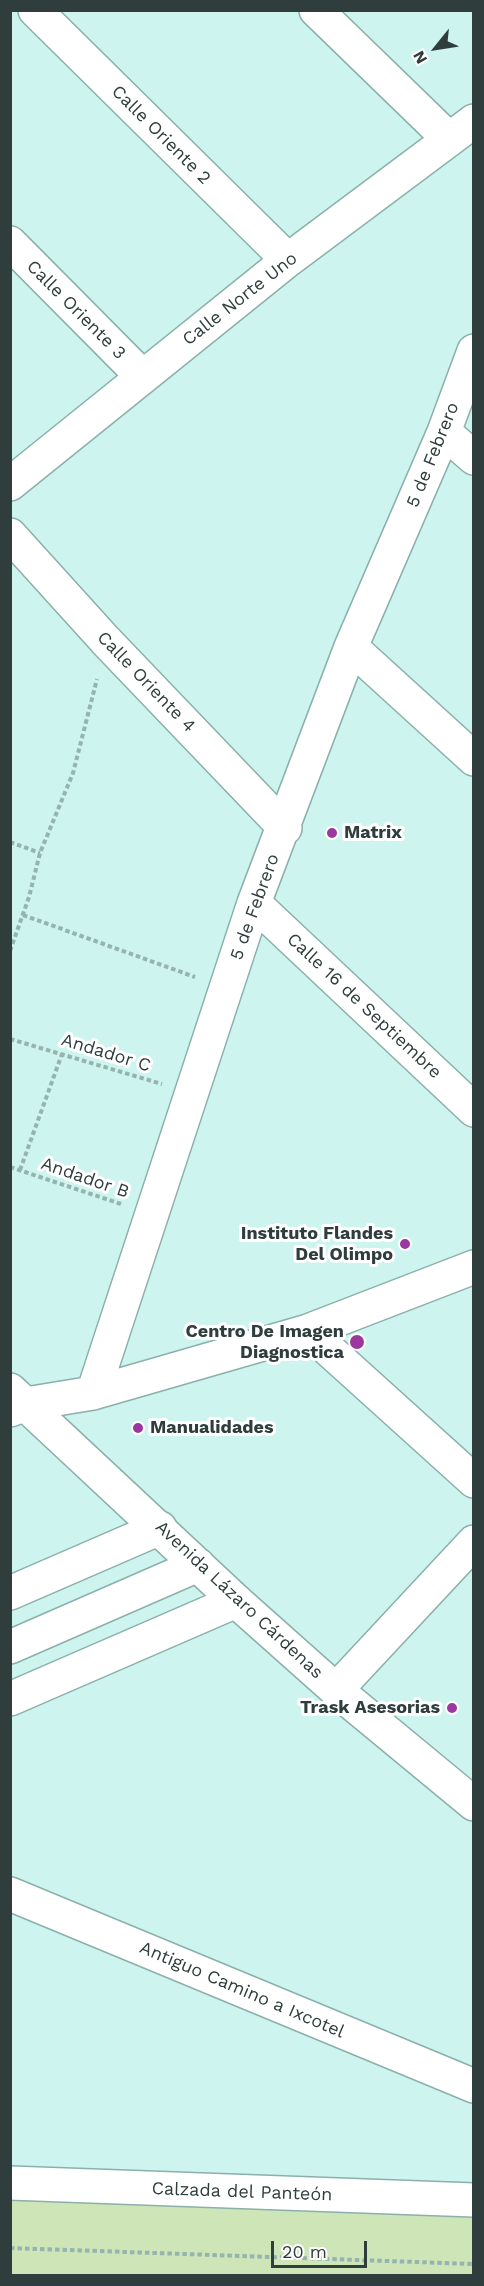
<!DOCTYPE html>
<html>
<head>
<meta charset="utf-8">
<style>
	body { margin:0 }
	#map { position:relative; width:484px; height:2286px; overflow:hidden; background:#cdf4ee; font-family:"Work Sans",sans-serif }
	canvas { display:block }
	.frame { position:absolute; inset:0; border:12px solid #2f3e3c; pointer-events:none }
	.north { position:absolute; left:406px; top:18px; width:60px; height:60px; -webkit-text-stroke:4px #fff; paint-order:stroke; rotate:240deg; font-size:16px; font-weight:700; line-height:24px; text-align:center; color:#2f3e3c }
	.north::after { content:''; display:block; margin:auto; width:21px; height:27px; background:#2f3e3c; clip-path:polygon(50% 0,100% 100%,50% 72%,0 100%) }
	.scale { position:absolute; left:271px; top:2241px; width:96px; height:27px; box-sizing:border-box; border:3px solid #2f3e3c; border-top:0; padding-left:8px; font-size:18px; line-height:21px; white-space:nowrap; color:#2f3e3c; -webkit-text-stroke:4px #fff; paint-order:stroke }
</style>
</head>
<body>
<div id="map">
<canvas width="484" height="2286"></canvas>
<div class="frame"></div>
<div class="north">N</div>
<div class="scale">20 m</div>
</div>
<script>
const context = document.querySelector('canvas').getContext('2d');
context.lineJoin = 'round';
function fill(path, color) { context.fillStyle = color; context.fill(path, 'evenodd'); }
function strokePath(path, color, width, dash) { context.strokeStyle = color; context.lineWidth = width; context.lineCap = dash ? 'butt' : 'round'; context.setLineDash(dash || []); context.stroke(path); }
function label(font, color, halo, rows, align = 'center') {
  context.font = font + ' "Work Sans",sans-serif'; context.lineWidth = 6; context.setLineDash([]); context.textBaseline = 'middle'; context.strokeStyle = halo; context.fillStyle = color; for (const [text, x, y, turn = 0] of rows) {
    context.save(); context.translate(x, y); context.rotate((+turn || 0) * Math.PI / 180); context.textAlign = isNaN(turn) ? turn : align; if (halo) context.strokeText(text, 0, 0); context.fillText(text, 0, 0); context.restore();
  }
}
fill(new Path2D(`
	M10,2176l463,24v75h-462z`), '#cde5b7');
const minor = new Path2D(`
	M35,10l253,250
	M316,10l133,129
	M10,243l132,133
	M444,432l30,26
	M10,484l278,-224 186,-139
	M10,535l96,106 179,187
	M351,647l123,112
	M254,903l220,207
	M308,1331l166,150
	M93,1393l161,-490 97,-256 93,-215 30,-81
	M10,1410l16,-6 67,-11 215,-62 166,-64
	M10,1593l150,-65
	M10,1647l188,-82
	M336,1690l138,-148
	M10,1699l226,-98
	M10,1894l464,192
	M10,2183l464,17`);
const primary = new Path2D(`
	M10,1390l226,211 100,89 138,114`);
strokePath(minor, '#8bb0ab', 36);
strokePath(primary, '#8bb0ab', 36);
strokePath(new Path2D(`
	M10,842l30,11
	M23,915l172,62
	M10,951l19,-54 11,-44 33,-80 24,-94
	M10,1039l152,45
	M10,1167l111,37
	M20,1170l42,-116
	M10,2248l464,16`), '#95b3af', 4, [4.5, 3]);
strokePath(minor, '#fff', 33);
strokePath(primary, '#fff', 33);
for (const [x, y, r, color] of [
	[332,833,6,"#9a389f"],
	[405,1244,6,"#9a389f"],
	[357,1342,8,"#9a389f"],
	[138,1428,6,"#9a389f"],
	[452,1708,6,"#9a389f"]
]) { const dot = new Path2D(); dot.arc(x, y, r, 0, 2 * Math.PI); context.fillStyle = color; context.fill(dot); strokePath(dot, '#fff', 2); }
label('18px', '#2f3e3c', '#fff', [
	["Calle Oriente 2",161,135,45],
	["Calle Norte Uno",240,299,-38],
	["Calle Oriente 3",76,310,45],
	["5 de Febrero",433,455,-68],
	["Calle Oriente 4",146,682,46],
	["5 de Febrero",255,907,-70],
	["Calle 16 de Septiembre",364,1006,43],
	["Andador C",106,1053,17],
	["Andador B",85,1178,19],
	["Avenida Lázaro Cárdenas",239,1600,43],
	["Antiguo Camino a Ixcotel",242,1990,23],
	["Calzada del Panteón",242,2192,2]
]);
label('bold 18px', '#2f3e3c', '#fff', [
	["Matrix",344,833,"left"],
	["Instituto Flandes",393,1234],
	["Del Olimpo",393,1255],
	["Centro De Imagen",344,1332],
	["Diagnostica",344,1353],
	["Manualidades",150,1428,"left"],
	["Trask Asesorias",440,1708]
], 'right');
</script>
</body>
</html>
